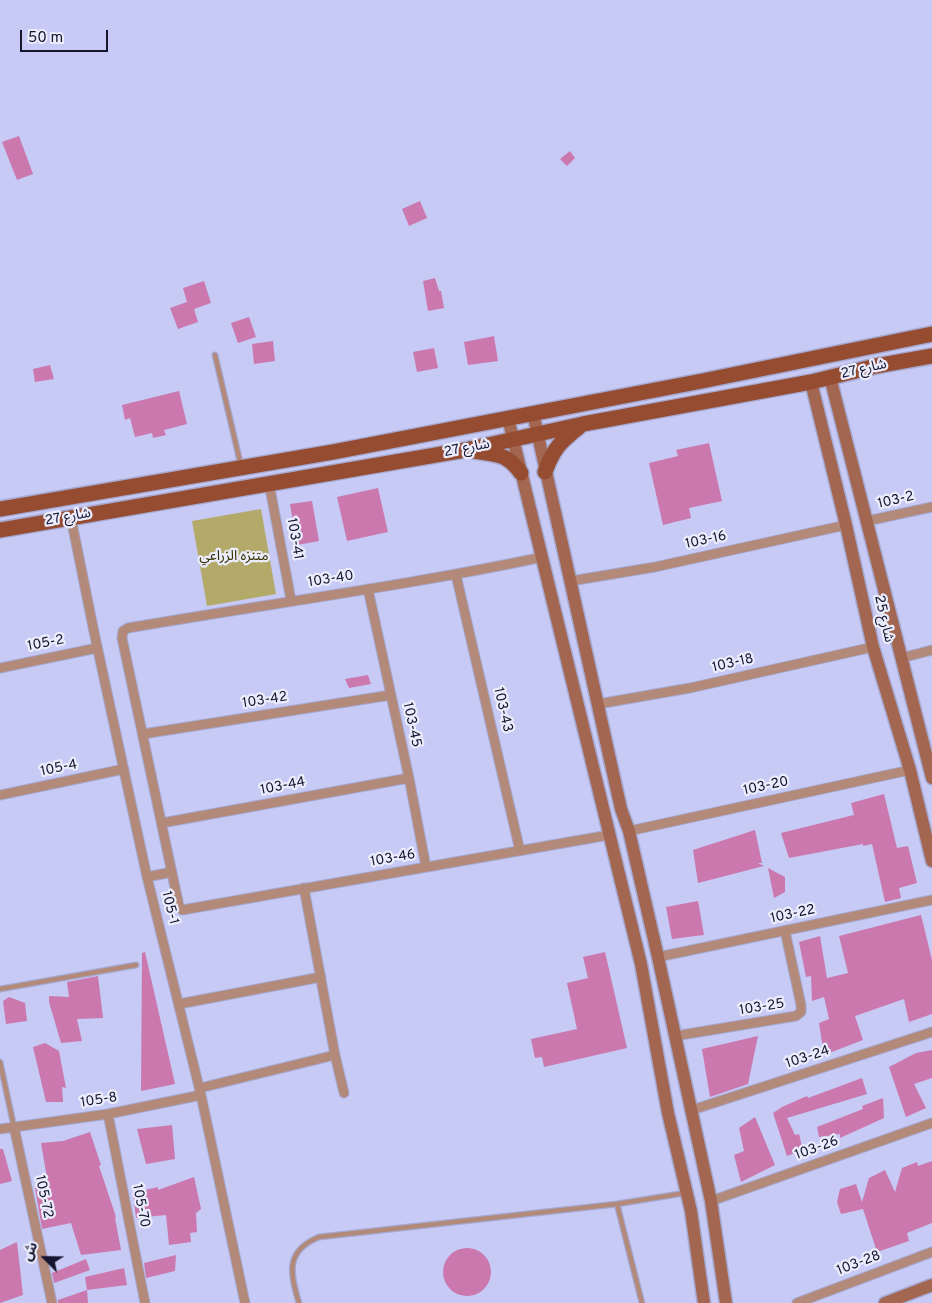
<!DOCTYPE html>
<html>
<head>
<meta charset="utf-8">
<style>
	body { margin:0 }
	#map { position:relative; width:932px; height:1303px; overflow:hidden; background:#c6caf5; font-family:Overpass,"Noto Sans Arabic",sans-serif }
	canvas { display:block }
	.north { position:absolute; left:20px; top:1233px; width:50px; height:50px; -webkit-text-stroke:4px #ebedfc; paint-order:stroke; rotate:293deg; font-size:14px; font-weight:700; line-height:20px; text-align:center; color:#15152f }
	.north::after { content:''; display:block; margin:auto; width:18px; height:22px; background:#15152f; clip-path:polygon(50% 0,100% 100%,50% 72%,0 100%) }
	.scale { position:absolute; left:20px; top:30px; width:88px; height:22px; box-sizing:border-box; border:2px solid #15152f; border-top:0; padding-left:6px; font-size:15px; line-height:18px; white-space:nowrap; color:#15152f; -webkit-text-stroke:4px #ebedfc; paint-order:stroke }
</style>
</head>
<body>
<div id="map">
<canvas width="932" height="1303"></canvas>
<div class="north">ش</div>
<div class="scale">50 m</div>
</div>
<script>
const context = document.querySelector('canvas').getContext('2d');
context.lineJoin = 'round';
function fill(path, color) { context.fillStyle = color; context.fill(path, 'evenodd'); }
function strokePath(path, color, width, dash) { context.strokeStyle = color; context.lineWidth = width; context.lineCap = dash ? 'butt' : 'round'; context.setLineDash(dash || []); context.stroke(path); }
function label(font, color, halo, rows, align = 'center') {
  context.font = font + ' Overpass,"Noto Sans Arabic",sans-serif'; context.lineWidth = 4.5; context.setLineDash([]); context.textBaseline = 'middle'; context.strokeStyle = halo; context.fillStyle = color; for (const [text, x, y, turn = 0] of rows) {
    context.save(); context.translate(x, y); context.rotate((+turn || 0) * Math.PI / 180); context.textAlign = isNaN(turn) ? turn : align; if (halo) context.strokeText(text, 0, 0); context.fillText(text, 0, 0); context.restore();
  }
}
fill(new Path2D(`
	M261,509l15,85 -69,12 -15,-85z`), '#b3aa6a');
fill(new Path2D(`
	M19,136l14,38 -16,6 -15,-38z
	M570,151l5,7 -8,8 -7,-7z
	M420,201l7,17 -18,8 -7,-17z
	M435,278l4,13h2l3,17 -16,3 -5,-30z
	M204,281l7,22 -17,6 4,13 -20,7 -8,-21 17,-6 -4,-14z
	M249,317l7,20 -18,6 -7,-20z
	M494,336l4,25 -30,4 -4,-23z
	M273,341l2,20 -21,3 -2,-20z
	M434,348l4,20 -21,4 -4,-20z
	M50,365l4,14 -19,3 -2,-13z
	M179,391l8,33 -23,6 2,5 -13,3 -1,-5 -17,4 -5,-19 -5,2 -3,-15z
	M709,443l13,58 -33,7 2,10 -28,7 -14,-62 29,-7 -2,-6z
	M378,488l10,44 -41,9 -10,-44z
	M312,501l7,40 -22,4 -7,-41z
	M368,675l3,9 -22,4 -4,-9z
	M884,794l13,54 11,-2 9,37 -18,5 2,10 -16,4 -13,-58 -9,2v-2l-74,14 -8,-25 73,-18 -3,-12z
	M755,830l7,33h-4l6,3 -66,17 -5,-33z
	M768,868l17,9v15l-11,6z
	M698,901l6,34 -32,4 -6,-32z
	M921,915l11,45v54l-23,8 -5,-23 -49,17 8,24 -39,15 -5,-32 10,-4 -5,-22 -12,4 -1,-25 -5,1 -7,-35 21,-6 7,42 21,-5 -9,-37z
	M145,952l30,132 -34,7 1,-138z
	M605,952l22,96 -83,19 -2,-10 -7,1 -4,-19 46,-10 -10,-46 21,-5 -5,-21z
	M98,976l5,42 -26,1 5,22 -21,2 -12,-41v-6l20,1 -2,-15z
	M9,997l16,6 2,18 -21,3 -3,-23z
	M758,1036l-10,48 -38,13 -8,-48z
	M45,1043l14,8 7,37 -4,-1 1,15h-17l-13,-55z
	M932,1050v28l-18,6 12,24 -20,9 -17,-50 27,-14z
	M862,1078l5,16 -80,24 8,17 4,-1 4,16 -16,6 -14,-43 9,-6 25,-11 1,2z
	M883,1098l1,20 -44,20v-4l-21,3 -2,-10 46,-18 -1,-3z
	M755,1117l20,48 -34,17 -7,-27 10,-4 -5,-23z
	M172,1125l3,34 -29,5 -9,-35z
	M90,1132l11,33 -2,1 17,51 -1,1 6,32 -40,5 -10,-32 -29,6 -7,-41 13,-4 -7,-41 22,-2z
	M0,1149h3l9,32 -12,3z
	M932,1161v62l-25,10 2,8 -32,11 -14,-43 -22,5 -4,-12 3,-13 16,-5 6,18 7,-24 16,-8 10,22 7,-24 15,-6 1,4z
	M194,1177l7,32 -5,4 1,19 -7,1 1,9 -22,3 -3,-30 -30,3 -3,-25 25,-6v3z
	M17,1242l6,53 -23,8v-53z
	M443 1272a24 24 0 1 1 48 0a24 24 0 1 1-48 0Z
	M176,1255l-1,16 -29,7 -2,-15z
	M86,1259l4,11 -36,13 -2,-10z
	M124,1268l3,17 -40,5 -2,-13z
	M87,1290l1,13h-30v-3z`), '#cb78af');
const lane = new Path2D(`
	M215,355l26,111
	M0,989l136,-24
	M0,1062l14,65
	M617,1204l25,99
	M299,1303c-9,-30 -14,-52 20,-66l298,-33 68,-11`);
const street = new Path2D(`
	M269,483l22,117
	M71,518l23,114 53,245 54,218 44,208
	M867,521l65,-14
	M543,557c-137,29 -277,47 -415,71l-5,3 -1,7 57,268 3,4 427,-75
	M456,575l64,276
	M571,581l84,-14 191,-42
	M368,589l41,189 17,89
	M901,658l31,-8
	M0,668l97,-20
	M598,704l92,-16 183,-41
	M143,734l248,-39
	M0,795l124,-26
	M162,823l247,-45
	M629,831l281,-61
	M147,877l25,-5
	M304,888l31,167 9,38
	M658,957l274,-57
	M179,1004l142,-27
	M675,1036l121,-20 5,-4v-7l-16,-74
	M200,1088l135,-33
	M692,1110l240,-78
	M108,1114l37,189
	M14,1127l38,176
	M0,1129l108,-15 93,-19
	M711,1201l221,-78
	M797,1303l135,-51`);
const secondary = new Path2D(`
	M830,377l102,401
	M811,382l35,143 27,122 37,123 22,91
	M533,413l88,396 8,22 29,126 53,244 15,102
	M508,418l133,546 27,149 23,98 13,92
	M885,1303l47,-18`);
const primary = new Path2D(`
	M474,451c23,4 33,2 47,22
	M545,472c8,-23 15,-30 34,-45
	M0,509l333,-57 369,-71 230,-47
	M0,530l465,-80 118,-26 228,-42 65,-16 56,-10`);
strokePath(lane, '#a6a9d1', 7);
strokePath(street, '#a6a9d1', 11);
strokePath(secondary, '#a6a9d1', 15);
strokePath(primary, '#a6a9d1', 18);
strokePath(lane, '#b3897a', 4.5);
strokePath(street, '#b3897a', 9);
strokePath(secondary, '#a36650', 12);
strokePath(primary, '#964c31', 15);
label('14px', '#15152f', '#ebedfc', [
	["شارع 27",864,370,-13],
	["شارع 27",467,449,-11],
	["103-2",896,501,-13],
	["شارع 27",68,518,-10],
	["103-41",294,539,80],
	["103-16",706,541,-12],
	["103-40",331,580,-9],
	["شارع 25",883,619,77],
	["105-2",46,644,-11],
	["103-18",733,664,-13],
	["103-42",265,701,-9],
	["103-43",502,710,77],
	["103-45",411,725,78],
	["105-4",59,769,-12],
	["103-44",283,787,-11],
	["103-20",766,787,-12],
	["103-46",393,859,-10],
	["105-1",169,908,76],
	["103-22",793,915,-12],
	["103-25",762,1008,-9],
	["103-24",808,1058,-18],
	["105-8",99,1101,-9],
	["103-26",817,1149,-20],
	["105-72",43,1197,78],
	["105-70",140,1206,79],
	["103-28",859,1264,-21]
]);
label('14px', '#342e00', '#ebedfc', [
	["متنزه الزراعي",234,557]
]);
</script>
</body>
</html>
